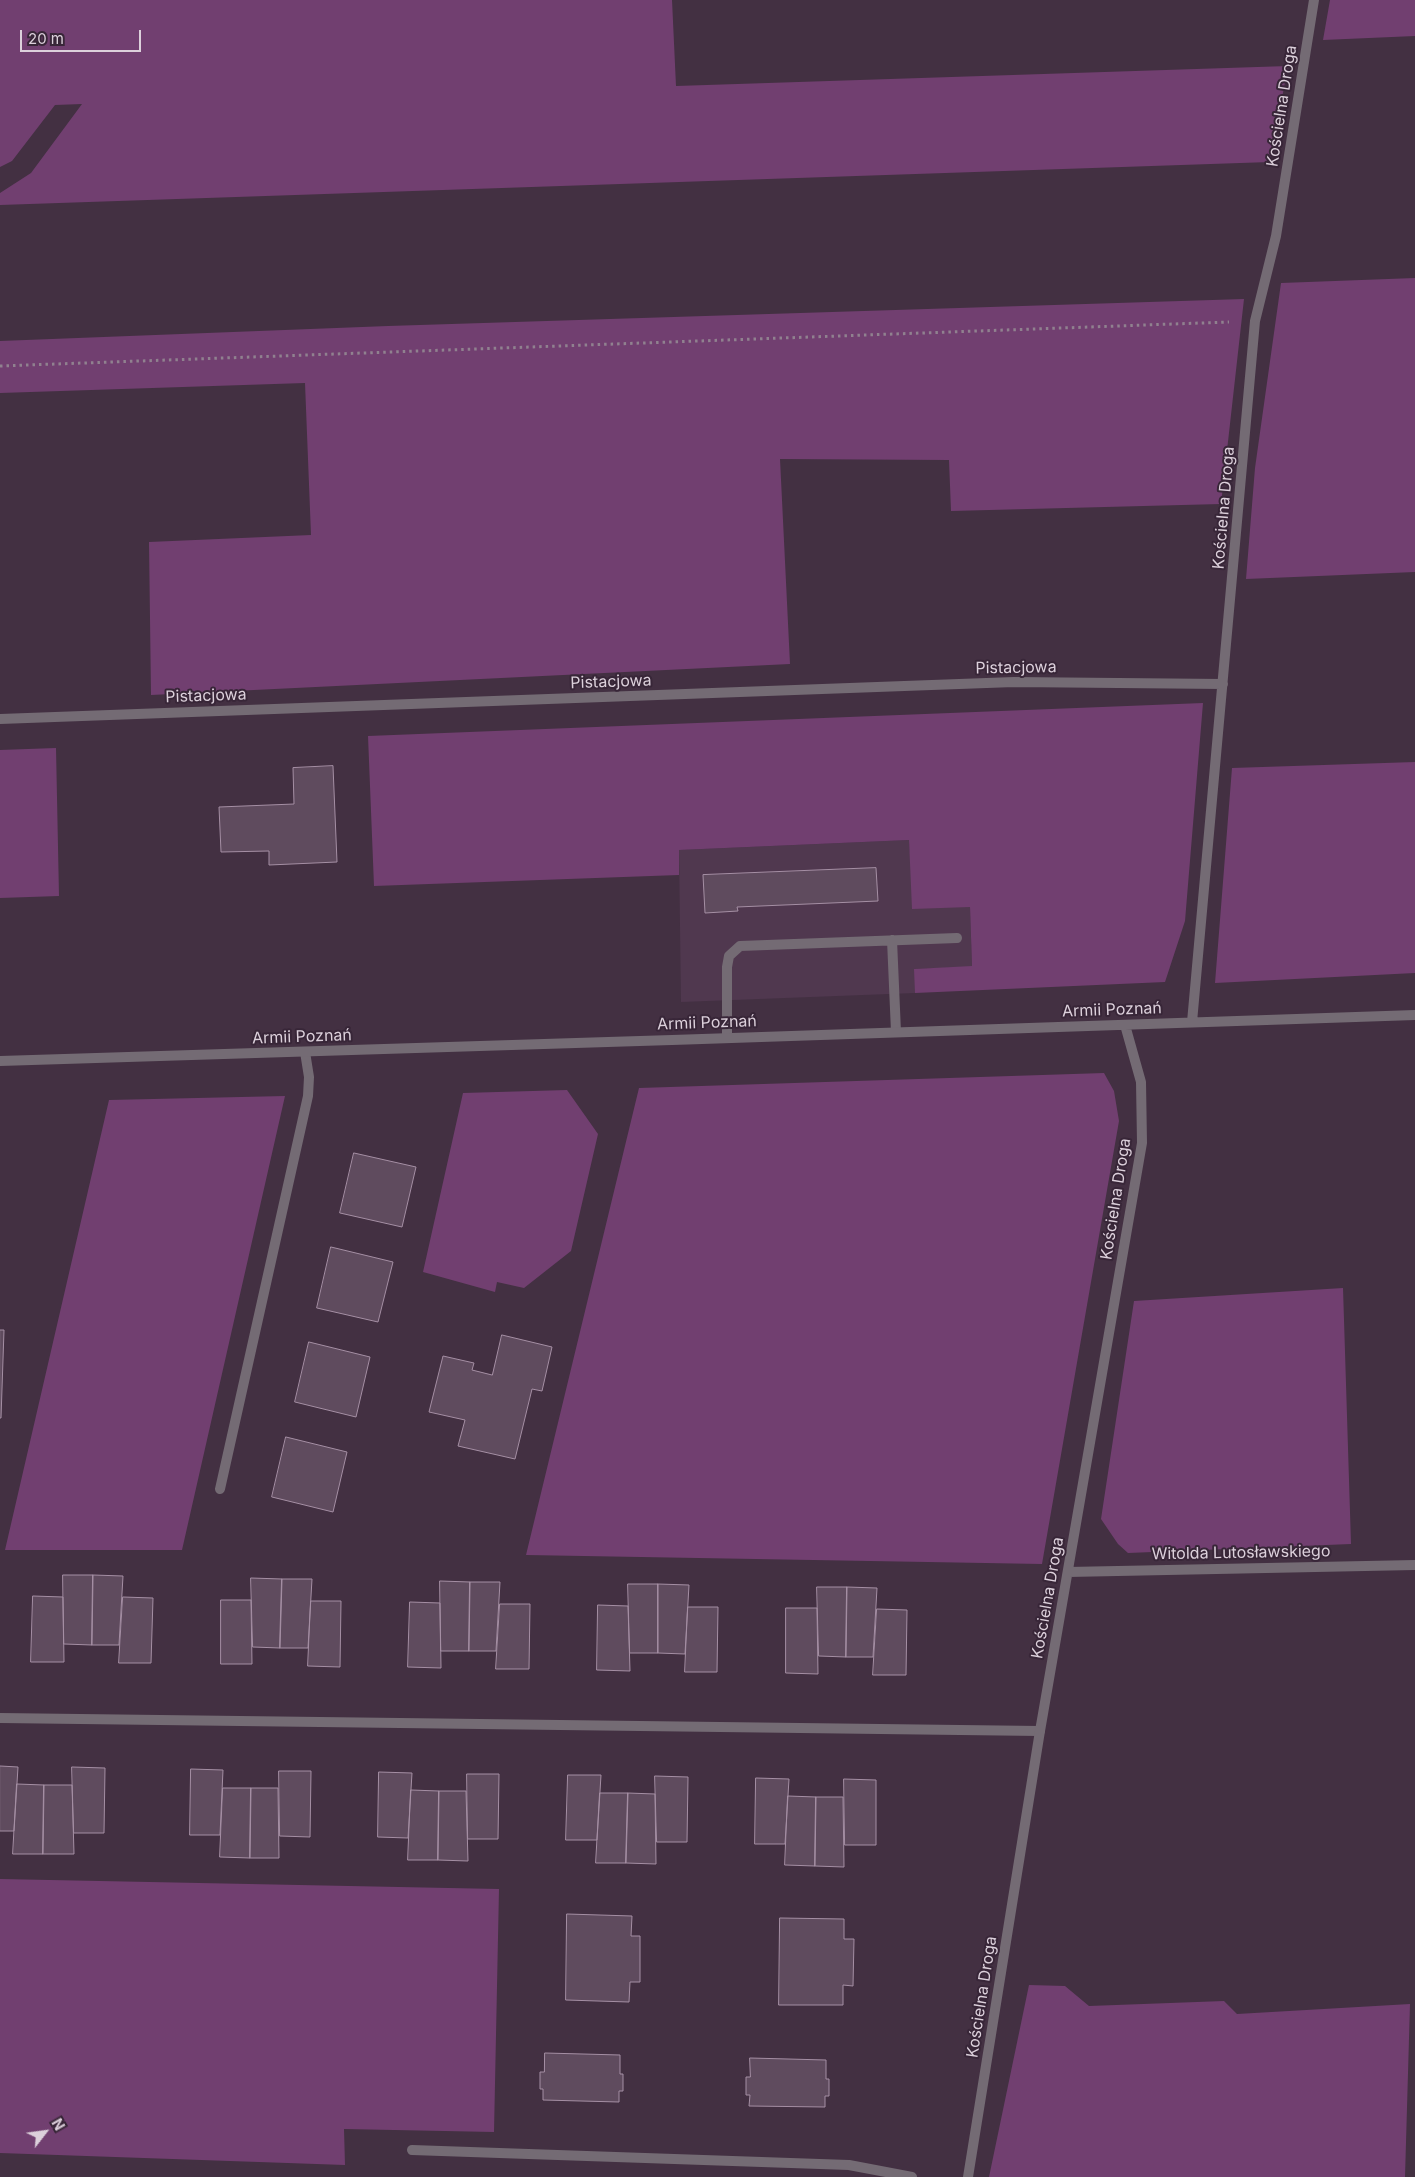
<!DOCTYPE html>
<html>
<head>
<meta charset="utf-8">
<style>
	body { margin:0 }
	#map { position:relative; width:1415px; height:2177px; overflow:hidden; background:#433042; font-family:Inter,sans-serif }
	canvas { display:block }
	.north { position:absolute; left:20px; top:2107px; width:50px; height:50px; -webkit-text-stroke:4px #382638; paint-order:stroke; rotate:60deg; font-size:14px; font-weight:700; line-height:20px; text-align:center; color:#dcd0db }
	.north::after { content:''; display:block; margin:auto; width:18px; height:22px; background:#dcd0db; clip-path:polygon(50% 0,100% 100%,50% 72%,0 100%) }
	.scale { position:absolute; left:20px; top:30px; width:121px; height:22px; box-sizing:border-box; border:2px solid #dcd0db; border-top:0; padding-left:6px; font-size:15px; line-height:18px; white-space:nowrap; color:#dcd0db; -webkit-text-stroke:4px #382638; paint-order:stroke }
</style>
</head>
<body>
<div id="map">
<canvas width="1415" height="2177"></canvas>
<div class="north">N</div>
<div class="scale">20 m</div>
</div>
<script>
const context = document.querySelector('canvas').getContext('2d');
context.lineJoin = 'round';
function fill(path, color) { context.fillStyle = color; context.fill(path, 'evenodd'); }
function strokePath(path, color, width, dash) { context.strokeStyle = color; context.lineWidth = width; context.lineCap = dash ? 'butt' : 'round'; context.setLineDash(dash || []); context.stroke(path); }
function label(font, color, halo, rows, align = 'center') {
  context.font = font + ' Inter,sans-serif'; context.lineWidth = 4; context.setLineDash([]); context.textBaseline = 'middle'; context.strokeStyle = halo; context.fillStyle = color; for (const [text, x, y, turn = 0] of rows) {
    context.save(); context.translate(x, y); context.rotate((+turn || 0) * Math.PI / 180); context.textAlign = isNaN(turn) ? turn : align; if (halo) context.strokeText(text, 0, 0); context.fillText(text, 0, 0); context.restore();
  }
}
fill(new Path2D(`
	M909,840l2,25 59,42 2,60 -57,2v24l-234,9 -2,-152z`), '#50384f');
fill(new Path2D(`
	M0,0h672l4,86 612,-20 -18,96 -1270,43v-12l31,-20 51,-69 -27,1 -43,56 -12,6z
	M1330,0h85v36l-92,4z
	M1415,278v294l-169,7 9,-111 26,-185z
	M1244,299l-23,205 -270,7 -2,-51 -169,-1 10,205 -639,31 -2,-153 162,-7 -6,-152 -305,10v-52l388,-15z
	M1203,703l-18,218 -20,61 -250,11 -1,-24 58,-3 -2,-59 -58,2 -3,-69 -230,10v25l-305,11 -6,-150z
	M56,748l3,148 -59,2v-148z
	M1415,762v211l-200,10 17,-215z
	M1104,1073l10,18 5,30 -77,443 -516,-9 113,-467z
	M567,1090l31,44 -27,117 -47,37 -27,-6 -2,10 -72,-20 40,-179z
	M285,1096l-103,454h-177l104,-450z
	M1343,1288l8,256 -223,9 -10,-9 -17,-25 33,-218z
	M0,1879l499,10 -5,243 -150,-3 1,36 -345,-12z
	M1029,1985l36,1 24,20 135,-5 13,13 173,-10 -5,173h-416z`), '#713f70');
const building = new Path2D(`
	M333,766l4,96 -68,3v-14l-48,1 -2,-45 75,-3 -1,-36z
	M876,868l2,33 -141,6 1,4 -33,2 -2,-38z
	M354,1153l62,14 -14,60 -62,-14z
	M331,1247l62,15 -15,60 -61,-14z
	M0,1330h4l-3,88h-1z
	M502,1335l50,12 -10,44 -10,-2 -17,70 -57,-13 7,-26 -36,-8 14,-56 31,7 -2,7 20,5z
	M309,1342l61,15 -14,60 -61,-15z
	M286,1437l61,15 -14,60 -61,-15z
	M63,1575h30l-1,70 -28,-1z
	M93,1575l30,1 -4,69h-27z
	M251,1578l31,1 -2,69 -27,-1z
	M282,1579h30l-4,69h-28z
	M440,1581l30,1 -1,69h-28z
	M470,1582h30l-4,69h-27z
	M628,1584h30v69h-28z
	M658,1584l31,1 -4,69 -27,-1z
	M817,1587h30l-1,70 -27,-1z
	M847,1587l30,1 -4,69h-27z
	M33,1596l30,1 1,65h-33z
	M123,1597l30,1 -2,65h-32z
	M221,1600h30l1,64h-31z
	M311,1601h30l-1,66 -32,-1z
	M410,1602l30,1 1,65 -33,-1z
	M500,1604h30l-1,65h-33z
	M598,1605l30,1 2,65 -33,-1z
	M688,1607h30l-1,65h-32z
	M786,1608h31l1,66 -32,-1z
	M877,1609l30,1 -1,65h-33z
	M0,1766l18,1 -4,64h-14z
	M72,1767l33,1 -1,65h-30z
	M191,1769l32,1 -3,65h-30z
	M279,1771h32l-1,66 -30,-1z
	M379,1772l33,1 -4,65 -30,-1z
	M467,1774h32l-1,65h-30z
	M568,1775h33l-4,65h-31z
	M655,1776l33,1 -1,65h-30z
	M756,1778l33,1 -4,65h-30z
	M844,1779l32,1v65h-31z
	M17,1784l27,1 -1,69h-30z
	M44,1785h28l2,69h-31z
	M223,1788h28l-1,70 -30,-1z
	M251,1788h27l1,70h-29z
	M411,1790l28,1 -1,69h-30z
	M439,1791h27l2,70 -30,-1z
	M600,1793h28l-2,70h-30z
	M628,1793l27,1 1,70 -30,-1z
	M788,1796l28,1 -1,69 -30,-1z
	M816,1797h27l1,70 -29,-1z
	M567,1914l65,2 -1,20h9v46h-10l-1,20 -63,-2z
	M780,1918l64,1v20h10l-1,47 -10,-1v20h-64z
	M545,2053l75,2v19h3v17h-4v11l-76,-2v-11h-3v-17h4z
	M750,2058l76,2v19h3v17h-4v11l-76,-1 1,-11h-4v-18h4z`);
fill(building, '#5f4b5e');
strokePath(building, '#a58fa4', 1);
strokePath(new Path2D(`
	M0,366l1229,-44`), '#90818f', 3, [2.5, 4]);
strokePath(new Path2D(`
	M892,940l4,92
	M727,1037v-70l2,-11 11,-10 217,-8
	M220,1489l88,-393 1,-19 -4,-25
	M0,1718l1040,13
	M412,2150l437,15 63,12`), '#746b74', 10);
strokePath(new Path2D(`
	M0,719l1014,-37 209,2
	M1192,1022l63,-701 21,-85 38,-236
	M0,1061c472,-13 943,-31 1415,-46
	M1068,1572l347,-7
	M968,2177l72,-446 102,-588 -1,-61 -16,-57`), '#746b74', 10);
label('16px', '#dcd0db', '#382638', [
	["Kościelna Droga",1282,106,-81],
	["Kościelna Droga",1224,508,-85],
	["Pistacjowa",1016,668,-1],
	["Pistacjowa",611,682,-2],
	["Pistacjowa",206,696,-2],
	["Armii Poznań",1112,1010,-2],
	["Armii Poznań",707,1023,-2],
	["Armii Poznań",302,1037,-2],
	["Kościelna Droga",1116,1199,-81],
	["Witolda Lutosławskiego",1241,1553,-1],
	["Kościelna Droga",1048,1598,-80],
	["Kościelna Droga",982,1997,-81]
]);
</script>
</body>
</html>
